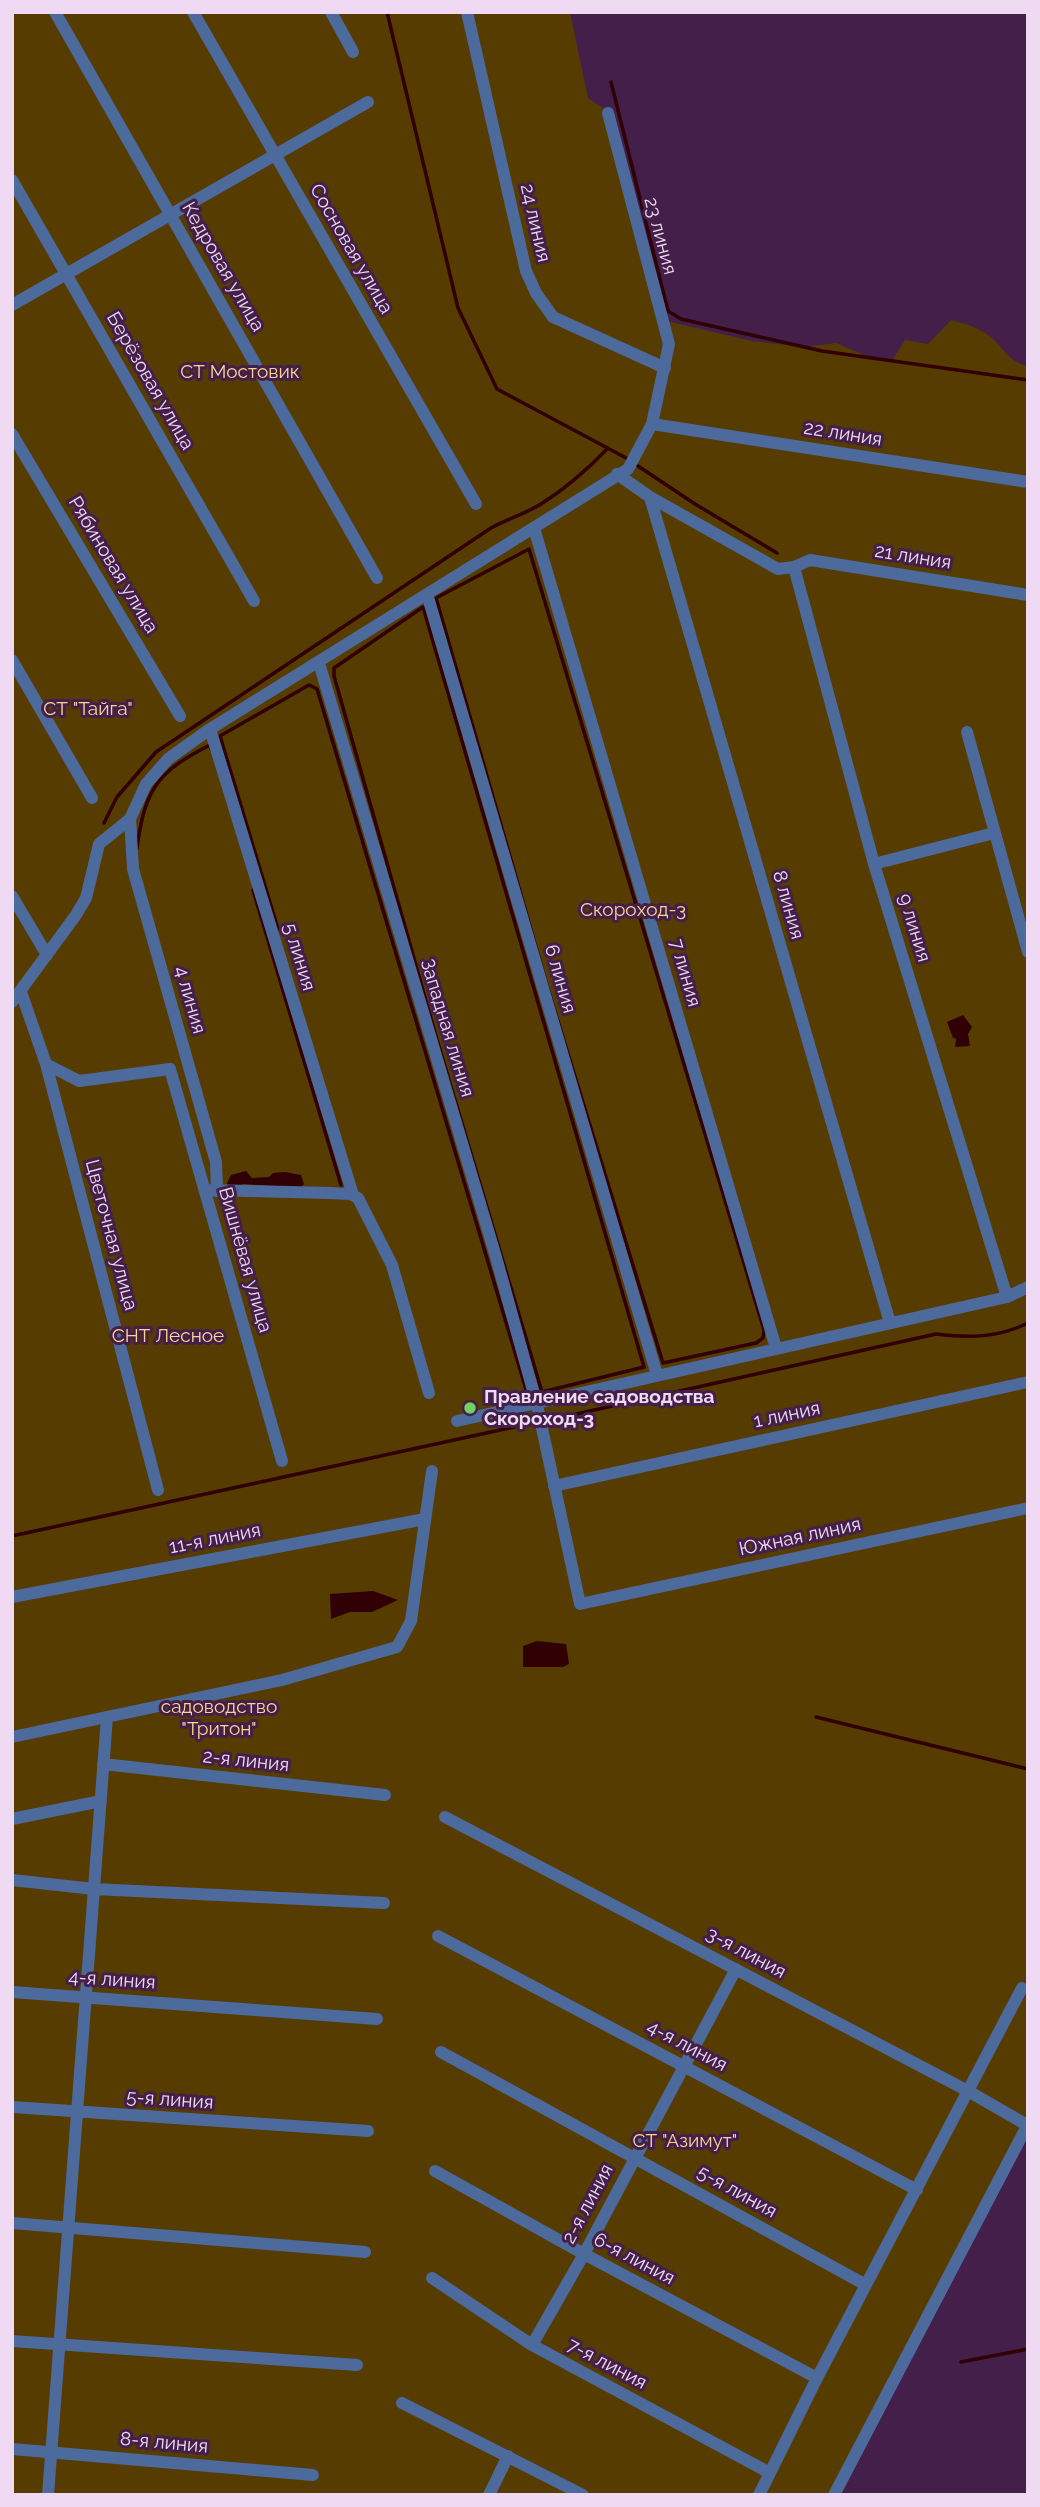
<!DOCTYPE html>
<html>
<head>
<meta charset="utf-8">
<style>
	body { margin:0 }
	#map { position:relative; width:1040px; height:2507px; overflow:hidden; background:#431f4a; font-family:Raleway,sans-serif }
	canvas { display:block }
	.frame { position:absolute; inset:0; border:14px solid #efd9f3; pointer-events:none }
</style>
</head>
<body>
<div id="map">
<canvas width="1040" height="2507"></canvas>
<div class="frame"></div>
</div>
<script>
const context = document.querySelector('canvas').getContext('2d');
context.lineJoin = 'round';
function fill(path, color) { context.fillStyle = color; context.fill(path, 'evenodd'); }
function strokePath(path, color, width, dash) { context.strokeStyle = color; context.lineWidth = width; context.lineCap = dash ? 'butt' : 'round'; context.setLineDash(dash || []); context.stroke(path); }
function label(font, color, halo, rows, align = 'center') {
  context.font = font + ' Raleway,sans-serif'; context.lineWidth = 6; context.setLineDash([]); context.textBaseline = 'middle'; context.strokeStyle = halo; context.fillStyle = color; for (const [text, x, y, turn = 0] of rows) {
    context.save(); context.translate(x, y); context.rotate((+turn || 0) * Math.PI / 180); context.textAlign = isNaN(turn) ? turn : align; if (halo) context.strokeText(text, 0, 0); context.fillText(text, 0, 0); context.restore();
  }
}
fill(new Path2D(`
	M12,12h558l18,86 15,10 55,211 94,22 51,6 33,-4 35,15 21,3 13,-21 23,4 23,-24c15,4 30,8 42,19 13,12 16,23 35,27v1758l-194,371h-822z`), '#563c01');
fill(new Path2D(`
	M963,1015l9,12 -4,7 2,12 -15,1 1,-8 -3,-1 -6,-16z
	M246,1171l6,7 17,-1 4,-4 12,-1 16,3 3,9 -3,4 -58,-4 -9,4 -6,-1 -1,-4 4,-8z
	M373,1591l25,9 -26,12h-22l-19,7 -1,-25z
	M537,1641l29,3 3,20 -6,3h-40v-21z`), '#300005');
strokePath(new Path2D(`
	M387,12l71,296 39,81 131,70
	M611,82l57,229 13,8 141,32 206,29
	M638,466l57,38 82,49
	M529,549l235,781 -1,8 -7,5 -93,20 -117,-381 -110,-384z
	M423,607l221,760 -102,25 -106,-356 -102,-360v-8z
	M104,823l13,-26 39,-45 335,-224c16,-9 34,-14 50,-24 24,-15 47,-35 67,-56
	M137,848c8,-59 20,-76 73,-103l1,4
	M253,890l88,295
	M278,929l-58,-193 89,-51 8,4 211,707
	M545,1421l391,-87c33,4 62,4 92,-11
	M12,1536l525,-114
	M816,1717l212,52
	M961,2362l67,-13`), '#300005', 3.5);
strokePath(new Path2D(`
	M55,12l322,566
	M193,12l283,492
	M331,12l22,40
	M467,12l59,259 10,22 17,24 112,51
	M12,180l242,421
	M12,305l356,-203
	M652,424l376,58
	M12,434l168,282
	M617,474l33,23 128,72 16,-2 16,-7 218,35
	M650,497l240,826
	M534,528l242,820
	M794,567l80,297 133,433
	M427,594l230,781
	M12,660l80,138
	M319,663l177,594 41,148 43,199 448,-96
	M210,729l143,466
	M967,732l61,220
	M130,819l3,50 83,293 1,29
	M874,864l120,-31
	M12,896l35,59
	M21,992l25,72 112,426
	M12,1002l64,-87 10,-17 13,-54 31,-25 16,-35 22,-25 42,-30 418,-260 24,-45 17,-80 -61,-231
	M46,1064l33,17 91,-12 112,392
	M211,1190l118,3 21,1 8,4 34,67 37,128
	M457,1421l550,-124 21,-10
	M554,1486l474,-104
	M12,1597l413,-78
	M12,1737l270,-57 115,-33 14,-26 21,-150
	M103,1764l282,31
	M445,1817l523,274 59,34
	M12,1819l89,-18
	M12,1880l82,9 290,14
	M438,1936l479,254
	M12,1992l365,27
	M441,2052l425,233
	M12,2107l356,24
	M435,2171l149,83 233,124
	M12,2223l353,29
	M432,2278l100,67 238,128
	M12,2341l345,24
	M532,2345l52,-91 152,-285
	M402,2403l181,92
	M12,2449l301,26
	M48,2495l59,-778
	M489,2495l19,-39
	M759,2495l58,-117 205,-390
	M834,2495l194,-371`), '#4d6a9c', 12);
for (const [x, y, r, color] of [
	[470,1408,7,"#71d25e"]
]) { const dot = new Path2D(); dot.arc(x, y, r, 0, 2 * Math.PI); context.fillStyle = color; context.fill(dot); strokePath(dot, '#431f4a', 2.5); }
label('19px', '#efd9f3', '#431f4a', [
	["24 линия",535,223,77],
	["23 линия",660,236,75],
	["Сосновая улица",351,249,60],
	["Кедровая улица",223,267,60],
	["Берёзовая улица",150,381,60],
	["22 линия",843,434,9],
	["21 линия",913,557,9],
	["Рябиновая улица",113,565,59],
	["8 линия",788,905,74],
	["9 линия",914,928,73],
	["5 линия",299,957,73],
	["7 линия",685,973,74],
	["6 линия",560,979,74],
	["4 линия",190,1000,74],
	["Западная линия",447,1028,73],
	["Цветочная улица",111,1235,75],
	["Вишнёвая улица",245,1260,74],
	["1 линия",787,1415,-12],
	["Южная линия",800,1537,-12],
	["11-я линия",215,1539,-11],
	["2-я линия",246,1761,6],
	["3-я линия",746,1953,28],
	["4-я линия",112,1980,4],
	["4-я линия",687,2046,28],
	["5-я линия",170,2100,4],
	["5-я линия",737,2192,29],
	["2-я линия",588,2204,-62],
	["6-я линия",634,2259,28],
	["7-я линия",607,2364,28],
	["8-я линия",164,2443,5]
]);
label('19px', '#fcd490', '#431f4a', [
	["СТ Мостовик",240,372],
	["СТ \"Тайга\"",88,709],
	["Скороход-3",633,910],
	["СНТ Лесное",168,1336],
	["садоводство",219,1707],
	["\"Тритон\"",219,1729],
	["СТ \"Азимут\"",685,2141]
]);
label('bold 19px', '#efd9f3', '#431f4a', [
	["Правление садоводства",484,1397],
	["Скороход-3",484,1419]
], 'left');
</script>
</body>
</html>
